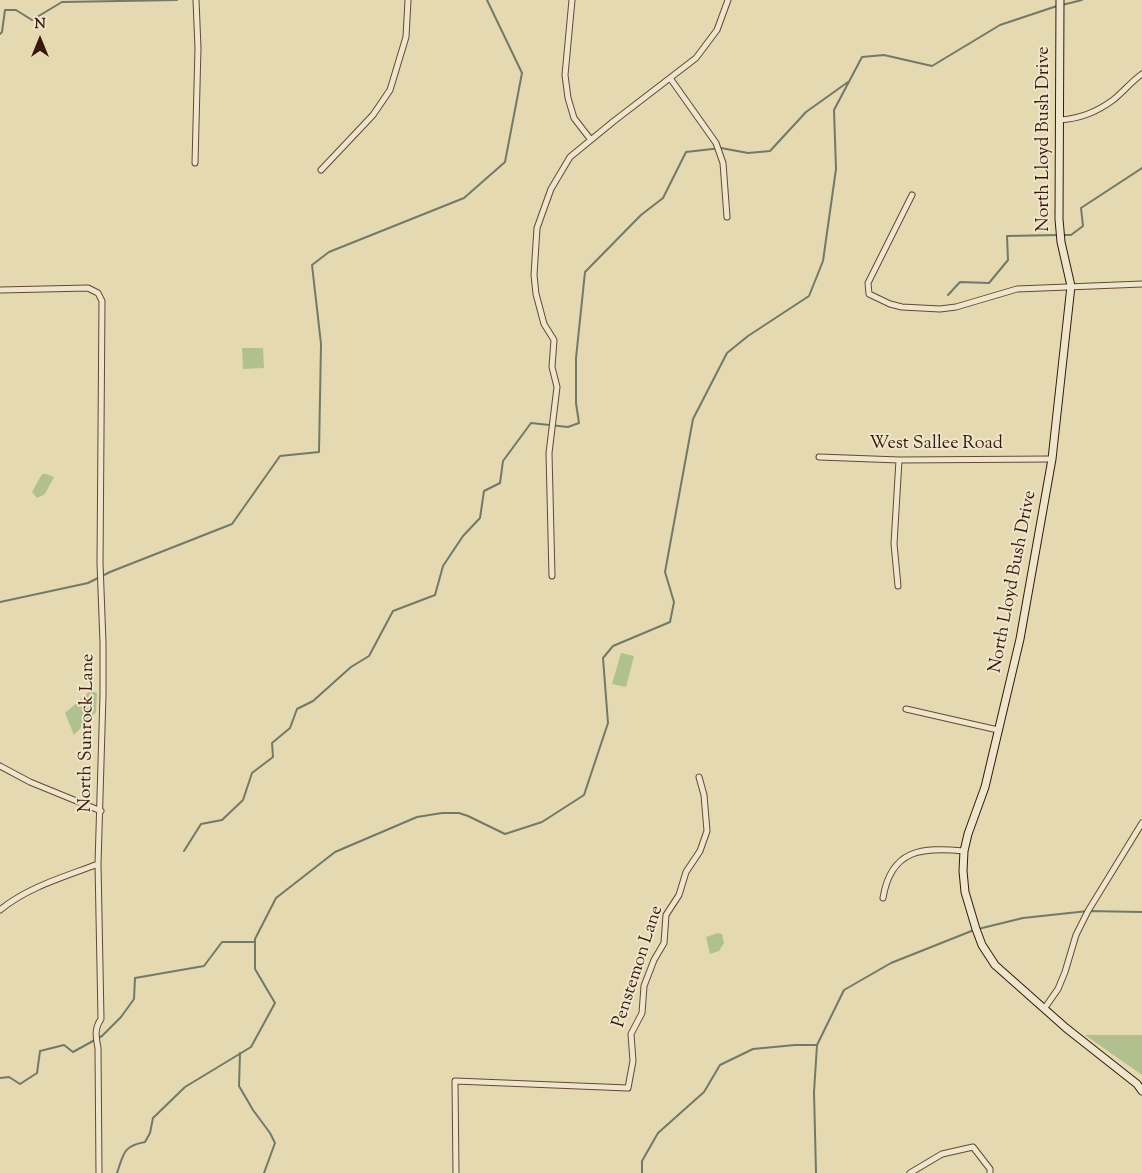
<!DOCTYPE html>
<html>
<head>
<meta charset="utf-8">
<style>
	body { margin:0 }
	#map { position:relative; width:1142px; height:1173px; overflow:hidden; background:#e5d9b1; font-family:"Sorts Mill Goudy",serif }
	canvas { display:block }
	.north { position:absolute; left:15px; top:15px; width:50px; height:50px; -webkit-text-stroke:4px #eee6cc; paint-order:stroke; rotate:0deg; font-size:14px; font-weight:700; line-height:20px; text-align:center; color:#391809 }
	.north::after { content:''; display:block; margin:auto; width:18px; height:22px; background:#391809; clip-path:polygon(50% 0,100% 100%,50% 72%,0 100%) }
</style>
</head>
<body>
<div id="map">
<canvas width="1142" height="1173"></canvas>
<div class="north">N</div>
</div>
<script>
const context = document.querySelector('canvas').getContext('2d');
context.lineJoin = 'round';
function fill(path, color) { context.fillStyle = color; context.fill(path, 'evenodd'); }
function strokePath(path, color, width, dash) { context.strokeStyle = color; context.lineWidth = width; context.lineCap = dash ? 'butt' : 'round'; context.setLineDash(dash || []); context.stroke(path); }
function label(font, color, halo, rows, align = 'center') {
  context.font = font + ' "Sorts Mill Goudy",serif'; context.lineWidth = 4; context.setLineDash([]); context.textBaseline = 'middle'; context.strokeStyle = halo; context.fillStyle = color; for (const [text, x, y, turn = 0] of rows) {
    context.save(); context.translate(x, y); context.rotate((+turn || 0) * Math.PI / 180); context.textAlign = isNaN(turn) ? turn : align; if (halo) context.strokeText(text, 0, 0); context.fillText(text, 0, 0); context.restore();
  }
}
fill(new Path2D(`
	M242,348h21l1,20 -21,1z
	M42,474h4l8,3 -9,17 -8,4 -5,-6z
	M621,653l13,3 -8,31 -14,-3z
	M92,691l5,2 -1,19 -22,23 -9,-22 24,-21z
	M718,933l4,1 2,9 -5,8 -9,3 -4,-17z
	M1085,1035h57v40z`), '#b0c08f');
strokePath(new Path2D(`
	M1062,5l20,-5
	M0,34l2,-2 3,-22h11l16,10 30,-18 115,-2
	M1064,235h7l12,-9 -2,-18 61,-40
	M948,295l12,-13 29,1 19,-23 -1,-24 52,-1
	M0,602l88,-19 22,-11 122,-48 48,-68 39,-4 2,-108 -9,-79 17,-13 135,-54 41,-36 17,-89 -35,-73
	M184,851l17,-27 21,-4 21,-20 9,-27 21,-16 -1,-14 18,-15 7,-19 16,-8 38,-34 18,-11 24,-45 42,-16 8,-29 20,-30 17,-18 4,-27 16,-8 3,-22 28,-38 37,4 11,-4 -3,-20v-45l9,-86 56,-57 22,-17 23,-46 35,-4 27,5 22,-2 36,-39 42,-30
	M978,929l45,-11 65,-7 54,1
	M240,1053l-1,33 14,24 17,23 5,10 -11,30
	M0,1078l9,-1 11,7 17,-11 3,-22 24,-6 9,7 29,-16 19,-19 13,-18 1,-21 69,-12 18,-24h32
	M117,1173c7,-20 6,-27 28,-31l5,-9 3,-15 32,-31 66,-40 24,-44 -20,-34v-30l21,-41 59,-46 82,-35 25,-4h17l9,3 37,18 37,-12 42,-27 24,-72 -5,-65 10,-12 57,-24 4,-20 -9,-30 28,-153 34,-66 21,-17 61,-40 14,-35 13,-92 -2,-59 28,-53 22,-2 48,11 68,-41 57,-19
	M642,1173v-12l16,-28 46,-41 16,-27 33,-16 42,-4h22
	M816,1173l-2,-81 3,-47 27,-55 47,-27 83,-33`), '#717a67', 2);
const street = new Path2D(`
	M572,0l-7,75 3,23 6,20 17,22
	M670,78l46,65 7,20 4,54
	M1059,120c20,-1 38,-8 54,-20 10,-8 19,-19 29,-26
	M195,163l3,-115 -2,-48
	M321,170l52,-55 17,-25 16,-53 2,-37
	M912,195l-44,88 1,11 21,10 12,3 38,2 16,-2 61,-18 125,-5
	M0,290l88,-2 10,5 4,8 -2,262 3,80v52l-5,169 3,155c-7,10 -5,18 -3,29l1,125
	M819,457l80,3 153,-1
	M552,576l-3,-123 8,-66 -5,-20 2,-27 -10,-16 -8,-30 -2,-19 3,-47 14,-39 19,-32 44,-36 82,-63 21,-28 11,-30
	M898,586l-4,-42 5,-84
	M906,709l92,21
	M0,766l30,16 71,29
	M883,898c8,-49 39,-51 81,-47
	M0,910c28,-23 64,-33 98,-46
	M1044,1009l14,-20 7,-17 11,-37 12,-24 54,-88
	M456,1173l-1,-92 173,7 5,-27 -2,-27 11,-21 2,-27 10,-26 10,-17 2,-28 13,-20 7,-23 14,-21 7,-20 -3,-36 -5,-18
	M910,1173l32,-19 31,-7 17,22v4`);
const secondary = new Path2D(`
	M1060,0l-1,219 2,23 10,44 -19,173 -32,180 -35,148 -17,47 -4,17 -1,20 2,21 11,37 6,16 13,20 71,63 71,56 5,7`);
strokePath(street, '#644833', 7);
strokePath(secondary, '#391809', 9);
strokePath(street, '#eee6cc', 5);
strokePath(secondary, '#eee6cc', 7);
label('18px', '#391809', '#eee6cc', [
	["North Lloyd Bush Drive",1045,139,-90],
	["West Sallee Road",936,445],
	["North Lloyd Bush Drive",1014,582,-79],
	["North Sunrock Lane",88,733,-89],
	["Penstemon Lane",639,967,-72]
]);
</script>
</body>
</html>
